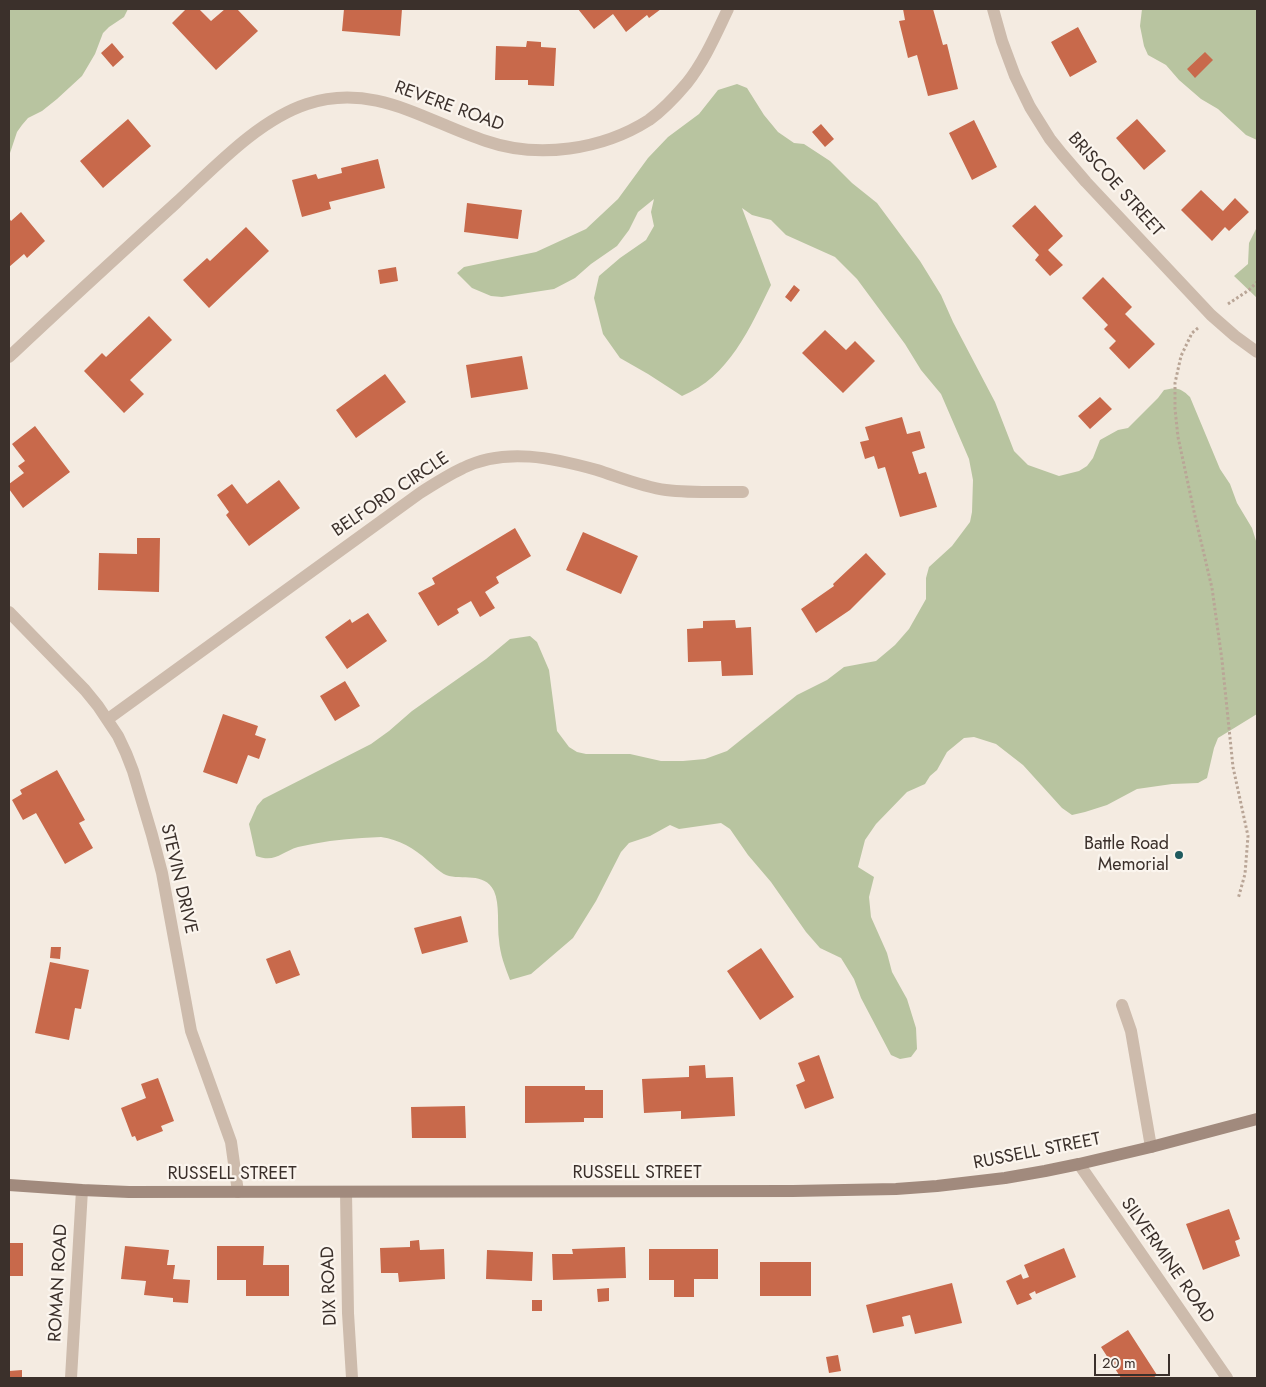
<!DOCTYPE html>
<html>
<head>
<meta charset="utf-8">
<style>
	body { margin:0 }
	#map { position:relative; width:1266px; height:1387px; overflow:hidden; background:#f4ebe1; font-family:Jost,sans-serif }
	canvas { display:block }
	.frame { position:absolute; inset:0; border:10px solid #3b302b; pointer-events:none }
	.scale { position:absolute; left:1094px; top:1354px; width:76px; height:22px; box-sizing:border-box; border:2px solid #3b302b; border-top:0; padding-left:6px; font-size:15px; line-height:18px; white-space:nowrap; color:#3b302b; -webkit-text-stroke:4px #fbf5ee; paint-order:stroke }
</style>
</head>
<body>
<div id="map">
<canvas width="1266" height="1387"></canvas>
<div class="frame"></div>
<div class="scale">20 m</div>
</div>
<script>
const context = document.querySelector('canvas').getContext('2d');
context.lineJoin = 'round';
function fill(path, color) { context.fillStyle = color; context.fill(path, 'evenodd'); }
function strokePath(path, color, width, dash) { context.strokeStyle = color; context.lineWidth = width; context.lineCap = dash ? 'butt' : 'round'; context.setLineDash(dash || []); context.stroke(path); }
function label(font, color, halo, rows, align = 'center') {
  context.font = font + ' Jost,sans-serif'; context.lineWidth = 4.5; context.setLineDash([]); context.textBaseline = 'middle'; context.strokeStyle = halo; context.fillStyle = color; for (const [text, x, y, turn = 0] of rows) {
    context.save(); context.translate(x, y); context.rotate((+turn || 0) * Math.PI / 180); context.textAlign = isNaN(turn) ? turn : align; if (halo) context.strokeText(text, 0, 0); context.fillText(text, 0, 0); context.restore();
  }
}
fill(new Path2D(`
	M9,9h119l-4,8 -15,10 -6,6 -8,21 -13,22 -25,23 -15,12 -14,7 -6,7 -5,7 -8,24z
	M1142,9h115v131l-11,-5 -28,-26 -17,-10 -22,-19 -13,-15 -18,-10 -4,-9 -4,-20z
	M737,84l10,4 17,27 14,17 16,11 10,1 26,17 22,22 25,20 43,58 21,34 12,27 42,80 19,49 14,14 31,11 20,-5 8,-5 6,-8 7,-18 18,-10 10,-2 30,-30 6,-8c12,-3 17,-2 26,7l30,72 10,15 7,19 15,25 5,16v170l-39,24 -4,10 -7,30 -9,5 -26,1 -35,5 -30,16 -22,7 -13,3 -10,-7 -39,-43 -27,-21 -22,-7 -10,1 -17,14 -10,18 -7,6 -5,8 -18,8 -31,32 -11,16 -7,27 16,10 -5,20 2,20 16,36 5,19 15,27 9,29 1,21 -6,8 -11,2 -9,-4 -30,-57 -7,-19 -13,-21 -21,-10 -14,-16 -35,-50 -23,-27 -18,-26 -9,-6 -42,6 -9,-4 -20,11 -21,7 -8,9 -25,49 -23,37 -42,36 -21,6c-5,-13 -10,-26 -11,-40 -2,-14 1,-36 -5,-49 -10,-20 -32,-10 -48,-16 -7,-3 -13,-10 -18,-14 -14,-13 -28,-21 -47,-24 -6,0 -13,1 -19,1 -21,1 -43,4 -64,9 -17,5 -22,16 -42,9l-7,-32 8,-18 6,-7 108,-55 18,-13 23,-20 74,-52 24,-20 20,-3 7,6 12,28 8,61 12,16 8,5 9,2h44l31,7h22l22,-2 22,-8 70,-56 30,-15 17,-13 32,-6 19,-16 14,-16 17,-30v-21l3,-11 23,-21 18,-24 2,-10 1,-32 -4,-21 -28,-65 -20,-24 -16,-26 -48,-65 -22,-22 -49,-22 -15,-15 -19,-5 -10,-7 29,77c-21,43 -42,92 -89,111l-34,-22 -28,-16 -17,-24 -9,-36 5,-22 21,-18 26,-18 8,-14 -3,-14 3,-13 -16,13 -9,18 -12,16 -26,18 -16,14 -21,11 -52,8 -11,-1 -19,-8 -15,-15 7,-6 72,-15 50,-23 32,-30 30,-41 20,-21 31,-23 19,-24z
	M1257,227v71l-23,-22 14,-12 1,-21z`), '#b8c4a0');
fill(new Path2D(`
	M186,9h13l12,12 14,-12h12l21,22 -42,39 -44,-47z
	M344,9h58l-2,27 -58,-5z
	M578,9h83l-12,9 -2,-3 -21,17 -13,-18 -19,15z
	M903,9h30l10,36 4,-1 11,45 -30,7 -11,-41 -9,3 -9,-37 6,-1z
	M1078,27l19,35 -27,15 -19,-35z
	M527,41l14,1v5l15,1 -2,38 -26,-1v-5h-33l1,-34 30,1z
	M112,43l12,14 -11,10 -12,-14z
	M1205,52l8,8 -18,18 -8,-9z
	M128,119l23,27 -48,42 -23,-27z
	M1137,119l29,32 -22,19 -28,-32z
	M974,120l23,47 -25,13 -23,-47z
	M821,124l13,15 -9,8 -13,-15z
	M378,159l7,29 -56,14 2,7 -29,8 -10,-37 24,-6 2,5 24,-6 -1,-5z
	M1201,190l22,21 12,-13 14,14 -20,19 -4,-4 -13,14 -31,-31z
	M467,203l55,7 -4,29 -54,-7z
	M1035,205l28,31 -15,14 15,15 -13,11 -15,-16 4,-5 -27,-29z
	M21,212l24,29 -18,17 -3,-4 -15,13v-49l2,3z
	M246,227l23,24 -60,57 -26,-28 24,-22 3,3z
	M396,267l2,14 -18,3 -2,-14z
	M1103,277l29,30 -7,7 30,30 -26,25 -20,-21 7,-7 -12,-12 4,-4 -26,-27z
	M794,285l6,5 -9,12 -6,-5z
	M149,316l23,24 -42,40 14,14 -20,19 -40,-42 18,-18 4,4z
	M825,330l21,20 9,-9 20,20 -32,32 -41,-40z
	M522,356l6,33 -57,9 -5,-33z
	M385,374l21,28 -50,36 -20,-28z
	M1100,397l12,12 -22,20 -12,-13z
	M902,417l5,17 13,-3 5,17 -13,4 7,22 7,-2 11,35 -37,10 -15,-50 -7,2 -4,-13 -9,3 -5,-17 9,-2 -4,-13z
	M35,426l35,46 -47,36 -14,-19v-5l15,-11 -6,-7 7,-5 -13,-17z
	M279,480l21,28 -51,38 -23,-31 3,-3 -12,-17 15,-11 15,20z
	M515,528l16,28 -35,21 3,6 -14,9 10,16 -15,9 -9,-16 -14,8 2,4 -21,13 -20,-33 17,-9 -3,-6z
	M583,532l55,24 -17,38 -55,-24z
	M137,538h23l-1,54 -61,-2 1,-37 38,1z
	M866,553l20,21 -36,36 -34,23 -15,-24 33,-23 -1,-2z
	M368,613l19,28 -40,28 -22,-32 25,-18 2,4z
	M735,620l1,8 15,-1 2,48 -31,1 -1,-15 -33,1 -1,-33 16,-1v-7z
	M345,681l15,25 -25,15 -15,-25z
	M223,714l35,12 -3,9 11,4 -7,20 -11,-4 -11,29 -34,-12z
	M57,770l28,50 -6,3 14,25 -28,16 -29,-51 -13,7 -11,-20 10,-6 -2,-4z
	M461,916l7,26 -46,12 -8,-26z
	M51,947h10l-1,12 -10,-1z
	M761,948l33,49 -34,23 -33,-49z
	M290,950l10,25 -24,9 -10,-25z
	M50,962l39,8 -8,39 -6,-1 -6,32 -34,-7z
	M819,1055l15,43 -29,11 -9,-24 9,-4 -7,-18z
	M705,1065l1,13 27,-1 2,39 -54,3v-8l-37,2 -2,-34 47,-2v-11z
	M158,1078l16,43 -13,5 2,5 -26,10 -2,-5 -3,1 -11,-29 25,-10 -5,-14z
	M525,1086h60v4h18v28h-19v4l-59,1z
	M465,1106l1,32h-54l-1,-31z
	M1229,1209l11,30 -5,2 5,15 -37,14 -17,-46z
	M419,1240l1,10 24,-1 1,30 -46,3 -1,-9h-17l-1,-25 30,-1v-6z
	M9,1243h14v33h-14z
	M125,1246l44,4 -2,15h8l-2,14 17,1 -2,23 -15,-1v-4l-29,-3 2,-14 -25,-2z
	M217,1246h47l-1,19h26v31h-43v-16h-29z
	M625,1247l1,31 -73,2 -1,-26h21l-1,-5z
	M1064,1248l12,29 -40,17 -1,-3 -6,3 3,5 -15,6 -11,-24 15,-7 2,5 6,-2 -5,-12z
	M649,1249h69v30h-24v18h-20v-17h-25z
	M487,1250l46,2 -1,29 -46,-2z
	M760,1262h51v34h-51z
	M952,1283l10,40 -47,11 -5,-19 -8,2 2,9 -31,7 -7,-28z
	M609,1288v13l-11,1 -1,-13z
	M532,1300h10v11h-10z
	M1128,1330l29,45 -4,3h-32l-20,-31z
	M838,1355l3,16 -12,2 -3,-16z
	M22,1370v8h-13v-7z`), '#c8694b');
strokePath(new Path2D(`
	M1228,304l21,-14 8,-8
	M1198,328l-6,5 -11,23 -6,27v26l3,28 17,79 17,72 10,72 11,107 15,69 -3,38 -7,25`), '#b9a596', 3, [2.5, 2.5]);
strokePath(new Path2D(`
	M1122,1005l9,26 20,116`), '#cdbbac', 12);
strokePath(new Path2D(`
	M993,9l9,32 13,35 15,31 20,32 12,15 24,28 125,133 24,21 22,16
	M9,357c55,-52 111,-103 167,-154 38,-35 82,-83 131,-99 67,-22 118,17 179,37 52,18 116,9 163,-21 14,-10 27,-24 38,-37 18,-23 29,-49 41,-74
	M9,612l76,78 13,16 20,30 8,17 7,18 19,64 10,38 29,158 40,111 7,50
	M108,719l312,-226c14,-9 28,-18 43,-25 42,-21 91,-10 134,2 22,7 46,17 69,20 25,3 52,2 77,2
	M1079,1164l148,214
	M346,1192l2,121 4,65
	M71,1378l11,-188`), '#cdbbac', 12);
strokePath(new Path2D(`
	M9,1185l73,5 47,2 664,-1 103,-2 41,-3 68,-8 40,-7 34,-7 72,-17 106,-28`), '#a18a7d', 12);
for (const [x, y, r, color] of [
	[1179,855,5,"#1f5a5e"]
]) { const dot = new Path2D(); dot.arc(x, y, r, 0, 2 * Math.PI); context.fillStyle = color; context.fill(dot); strokePath(dot, '#fbf5ee', 2); }
label('18px', '#3b302b', '#fbf5ee', [
	["REVERE ROAD",449,107,20],
	["BRISCOE STREET",1115,185,48],
	["BELFORD CIRCLE",391,495,-34],
	["STEVIN DRIVE",178,879,77],
	["RUSSELL STREET",1037,1152,-11],
	["RUSSELL STREET",637,1174],
	["RUSSELL STREET",232,1175],
	["SILVERMINE ROAD",1167,1261,55],
	["ROMAN ROAD",59,1283,-87],
	["DIX ROAD",330,1286,-92]
]);
label('18px', '#3b302b', '#fbf5ee', [
	["Battle Road",1169,845],
	["Memorial",1169,866]
], 'right');
</script>
</body>
</html>
